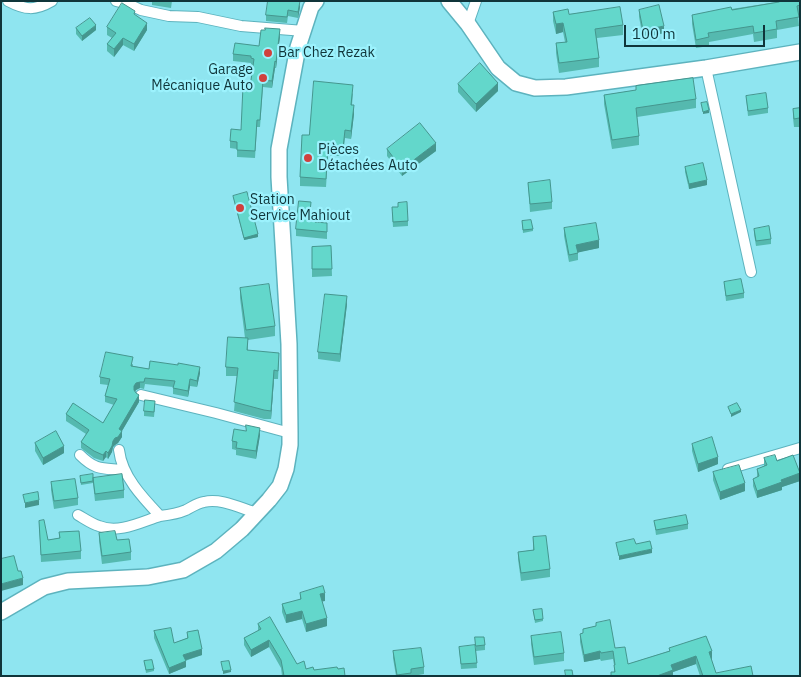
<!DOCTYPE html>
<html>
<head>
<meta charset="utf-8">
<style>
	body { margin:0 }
	#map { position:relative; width:801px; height:677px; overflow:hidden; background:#8fe5f0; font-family:"IBM Plex Sans",sans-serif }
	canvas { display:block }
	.frame { position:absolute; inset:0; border:2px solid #10353a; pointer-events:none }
	.scale { position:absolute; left:624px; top:25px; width:141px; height:22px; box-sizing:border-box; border:2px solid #10353a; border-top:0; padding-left:6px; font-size:15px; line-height:18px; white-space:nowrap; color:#10353a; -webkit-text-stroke:4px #9cf2fd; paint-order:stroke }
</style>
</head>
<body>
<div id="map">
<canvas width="801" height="677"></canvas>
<div class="frame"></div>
<div class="scale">100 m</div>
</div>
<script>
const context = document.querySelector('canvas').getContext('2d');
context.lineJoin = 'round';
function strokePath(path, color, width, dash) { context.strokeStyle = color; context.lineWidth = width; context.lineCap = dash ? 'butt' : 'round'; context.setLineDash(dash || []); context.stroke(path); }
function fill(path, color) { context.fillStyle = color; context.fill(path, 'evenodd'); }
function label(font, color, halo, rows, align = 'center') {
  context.font = font + ' "IBM Plex Sans",sans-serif'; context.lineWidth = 4.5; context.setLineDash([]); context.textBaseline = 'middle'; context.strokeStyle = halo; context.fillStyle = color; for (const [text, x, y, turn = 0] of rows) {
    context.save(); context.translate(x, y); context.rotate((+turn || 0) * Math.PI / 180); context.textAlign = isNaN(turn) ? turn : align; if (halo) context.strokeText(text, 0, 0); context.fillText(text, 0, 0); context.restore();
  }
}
const street = new Path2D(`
	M8,1c17,9 27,10 44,0
	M116,1l12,3 13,6 28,6 29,1 43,9 63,5
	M468,24l8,-23
	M706,68l45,204
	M141,395l75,18 74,20
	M119,450c3,26 23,47 41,66 9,-1 17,-2 26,-6 6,-3 11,-7 18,-8 17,-4 36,6 53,11
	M80,455c16,16 23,13 43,15
	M728,469l72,-21
	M78,515c7,4 14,9 21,11 20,8 42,-4 61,-10`);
const secondary = new Path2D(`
	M449,1l19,23 30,44 18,15 19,5 31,-1 140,-19 94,-16
	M1,612l43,-25 24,-6 80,-4 35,-7 33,-19 26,-22 27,-29 11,-14 6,-17 4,-24v-12l-1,-89 -10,-167v-28l19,-102 13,-40 5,-6`);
strokePath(street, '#5db3be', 12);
strokePath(secondary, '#5db3be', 18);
strokePath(street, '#fff', 10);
strokePath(secondary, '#fff', 15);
fill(new Path2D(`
	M152,1h20l-1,7 -19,-3z
	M777,1h23v13h-2l1,12 -22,4v8l-23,4 -1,-8 -44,8v4l-13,2 -4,-24v-9l85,-13z
	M300,7l-2,11 -10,-2 -1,7 -21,-2v-6z
	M639,10l25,23 -21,5 -4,-21z
	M553,12l16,2 54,11v10l-26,3 2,20v9l-40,6 -3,-20v-10l9,-1 -2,-10 -7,2 -3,-13z
	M135,16l12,14 -13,21 -11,-6 -9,12 -7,-6v-7l5,-6 -5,-3v-8z
	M76,28l20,2 -14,11 -6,-7z
	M280,36l-4,32h-1l-3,20 -9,-1 -3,40h-3l-2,31 -18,-1v-8l-7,-1v-7l11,-11 9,-43 3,-21 -2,-1v-2l-18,-2v-7l26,-8z
	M458,84l40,7 -22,21 -18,-20z
	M636,86l60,13v9l-59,9 2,19v9l-27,4 -8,-45v-9l32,-5z
	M353,93l-1,12 2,9 -3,25 -6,-1 -2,18h-15l-2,31 -26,-1v-9l9,-42z
	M746,96l22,12v5l-20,3z
	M800,108v21l-1,-2h-5l-1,-9v-9z
	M387,149l49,2 -34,25 -15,-20z
	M685,167l22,18 -18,4 -4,-17z
	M528,183l24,19v7l-22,3z
	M233,196l25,41 -14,3z
	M310,212l6,10 11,9v8l-31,-3v-7z
	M392,212l16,9v5l-15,1z
	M522,221l11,8v2l-10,2z
	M564,228l35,20 -21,4v8l-9,2 -5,-26z
	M754,229l17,10v5l-15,2 -2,-12z
	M331,246l1,30 -20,1v-30z
	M724,282l20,11v5l-18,3z
	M240,288l35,38v10l-27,4v10l31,12 -1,17h-4l-3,40h-7l-30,-8 3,-35h-11v-9l19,-29 -5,-40z
	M347,304l-7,58 -22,-3v-7z
	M133,364v2l16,3 51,4 -3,14 -7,-1 -2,11 -15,-3v-7l-28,-3 -1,5 -4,-1 -4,2 -1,2 4,10 -17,29v6l-4,6 -3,2 -2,2 -1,5 -4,7 -2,-2 -3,4 -9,-3 -13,-10v-6l5,-8 -20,-13v-7l37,9 11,-18 -9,-3v-6l3,-11 -8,-1v-7z
	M155,406l-1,11 -10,-1v-5z
	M260,435l-4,24 -20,-4v-5l-4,-1v-8z
	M35,443l29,10 -21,12 -8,-14z
	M692,444l26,20 -20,8 -6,-21z
	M764,458l13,3 23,12v8l-18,6v3l-25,8 -4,-12v-7l4,-2v-8l7,-3z
	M713,472l32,19 -25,9 -7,-20z
	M80,478h13l31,12v8l-29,3 -2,-18 -12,2z
	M51,482l27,16v7l-24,4 -3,-19z
	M39,521l9,19 11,-2v-6l22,19v8l-40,3z
	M654,521l34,3v5l-32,6z
	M99,533l18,7 14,12v8l-29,4 -3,-23z
	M533,537l17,32v8l-29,4 -3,-22v-7l15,-2z
	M300,593l25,8h-3l5,25 -21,6 -4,-13 -16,4 -4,-11v-8l18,-4z
	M533,610l10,9v2l-8,2z
	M596,623l32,41 41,-13v-3l43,11h-1l5,14 37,3h-53l-4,-12 -23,8v4h-62v-4h3v-7l-1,-6 -12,2 -1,-2 -16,3 -4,-20v-8l3,-1v-4l13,-3z
	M258,624l39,40 9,5 8,1 24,-1 7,7h-63l-1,-8 -12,-21 -18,10 -7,-12v-7l14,-7z
	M154,631l20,12 13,-5v-6l15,23 -17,6 1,6 -17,7 -15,-36z
	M531,636l33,17v8l-30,4 -3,-21z
	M475,637l10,8v5l-9,1 1,17 -16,1 -2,-22 17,3z
	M393,651l31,16v7l-11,2h-17l-3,-18z
	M144,661l10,8v2l-8,2z`), '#55b9af');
fill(new Path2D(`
	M300,1v6l-2,11v-6z
	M147,23v7l-13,21v-7z
	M563,23v9l-7,2v-10z
	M96,25v5l-14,11v-5z
	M664,26v7l-21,5v-8z
	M280,29v7l-4,32v-6z
	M123,38v7l-9,12v-8z
	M275,61v7l-3,20v-7z
	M498,83v8l-22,21v-8z
	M354,105v9l-3,25v-8z
	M709,110v3l-6,1v-2z
	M436,143v8l-34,25v-7z
	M707,180v5l-18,4v-5z
	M258,234v3l-14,3v-2z
	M599,240v8l-23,5v-8z
	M347,296v8l-7,58v-8z
	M200,367v6l-3,14v-6z
	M274,370v9l-3,40v-8z
	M190,379v7l-2,11v-6z
	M140,382v6l-4,2 -2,3v-7l2,-3z
	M139,395v7l-20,34v-7z
	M741,410v2l-10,5v-3z
	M260,428v7l-4,24v-8z
	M122,431v6l-4,6 -3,2 -2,2 -1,5 -4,7v-6l5,-12z
	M64,446v7l-21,12v-7z
	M106,451v6l-3,4v-6z
	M718,457v7l-20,8v-8z
	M800,473v8l-18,6v3l-25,8v-7l24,-11z
	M745,483v8l-25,9v-8z
	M39,500v5l-14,3v-5z
	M652,549v4l-33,7v-4z
	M23,578v7l-22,6v-7z
	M325,593v8l-5,1v-8z
	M302,611v8l-16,4v-8z
	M327,618v8l-21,6v-8z
	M269,640v7l-18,10v-7z
	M202,649v6l-19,6v-6z
	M600,651v8l-16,3v-7z
	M712,651v8l-3,1v-8z
	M696,656v8l-23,8v4h-16l14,-11z
	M186,661v6l-17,7v-6z
	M231,670v2l-8,2v-3z`), '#45968e');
const building = new Path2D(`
	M268,1h32l-2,11 -10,-2 -1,7 -21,-2z
	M779,1h21v4l-3,1 2,11 -23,4 1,8 -23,4 -1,-7 -45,7 1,4 -13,3 -4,-25 39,-8 1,3 47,-8z
	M122,3l13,8 -1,3 13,9 -13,21 -11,-6 -9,11 -7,-5 9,-11 -9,-6z
	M659,5l5,21 -21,4 -4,-20z
	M620,7l3,18 -28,4 4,29 -40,5 -3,-20 11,-1 -4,-19 -7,1 -3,-12 15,-3 1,5z
	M90,18l6,7 -14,11 -6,-8z
	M265,28l15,1 -4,33 -1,-1 -3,20 -9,-1 -3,40h-3l-2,31 -18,-1v-8l-7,-1 1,-12 10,1 2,-44 7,1 4,-28 -3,-1v-2l-18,-2 2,-11 24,3 2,-16h4z
	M480,63l18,20 -22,21 -18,-20z
	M693,78l3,21 -60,9 3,28 -27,4 -8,-45 32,-5v-4z
	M314,81l39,4 -2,20h3l-3,26 -6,-1 -2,18h-15l-2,31 -26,-2 2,-42h7z
	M766,93l2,15 -20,3 -2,-15z
	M707,102l2,8 -6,2 -2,-9z
	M800,108v12l-1,-2 -5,1 -1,-10z
	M420,123l16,20 -34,26 -15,-20z
	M703,163l4,17 -18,4 -4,-17z
	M550,180l2,22 -22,2 -2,-21z
	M247,192l11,42 -14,4 -11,-42z
	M299,201l12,1 -1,10 6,1 -1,9 12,1v9l-31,-3z
	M407,202l1,19 -15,1 -1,-15h6v-4z
	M531,220l2,9 -10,1 -1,-9z
	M596,223l3,17 -23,5 2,8 -9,2 -5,-27z
	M769,226l2,13 -15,2 -2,-12z
	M331,246l1,23h-20v-22z
	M741,279l3,14 -18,3 -2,-14z
	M269,284l6,42 -29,4 -6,-42z
	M325,294l22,2 -7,58 -22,-2z
	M228,337l20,1 -1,12 32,3 -1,18 -4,-1 -3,41 -7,-1 -30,-8 4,-34 -12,-1z
	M106,352l27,5 -2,9 18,3 1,-8 28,4v-2l22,4 -3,14 -7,-2 -2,12 -15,-3 2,-7 -30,-3 -1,4h-4l-4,1 -2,3v4l2,3 3,2 -20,34 3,2 -4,6 -3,1 -2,3 -1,5 -4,7 -2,-2 -3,4 -9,-4 -13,-9 8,-12 -23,-16 7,-11 30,20 14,-24 -12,-3 5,-17 -10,-2z
	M145,400l10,1 -1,11 -10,-1z
	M737,403l4,7 -10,4 -3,-7z
	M246,425l14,3 -4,23 -20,-3 1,-6 -5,-1 2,-12 12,2z
	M56,431l8,15 -21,12 -8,-15z
	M712,437l6,20 -20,7 -6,-20z
	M775,455l2,6 16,-6 7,18 -19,7 1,2 -25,9 -4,-12 6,-3 -2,-7 10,-4 -3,-7z
	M739,465l6,18 -25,9 -7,-20z
	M93,474v7l-12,2 -1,-7z
	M122,474l2,16 -29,4 -2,-16z
	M75,479l3,19 -24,3 -3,-19z
	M38,492l1,8 -14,3 -2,-8z
	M686,515l2,9 -32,6 -2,-9z
	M44,520l4,20 12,-2 -1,-6 20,-1 2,20 -40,4 -2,-34z
	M115,531l2,9 12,-1 2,13 -29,4 -3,-23z
	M546,536l4,33 -29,4 -3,-21 16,-2 -1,-13z
	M634,539l2,5 14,-3 2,8 -33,7 -3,-13z
	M14,556l4,15h3l2,7 -22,6v-25z
	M323,586l2,7 -5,1 7,24 -21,6 -4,-13 -16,4 -4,-11 19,-5 -1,-6z
	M542,609l1,10 -8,1 -2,-10z
	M270,617l27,47 7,-3 2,8 7,-2 1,3 23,-3 1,2 6,-1 1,8h-61l-3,-16 -12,-20 -18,10 -7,-12 17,-9 -3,-5z
	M610,620l5,28 10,-1 3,17 42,-13 -1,-3 37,-12 6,15 -3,1 7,21 35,-7 2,10h-50l-7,-20 -25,9 2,5 -16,6h-46v-4h4l-1,-7h1l-2,-14 -12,2 -1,-2 -16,4 -4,-21 3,-1v-4l13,-3v-3z
	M171,628l3,15 14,-5 -1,-6 11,-2 4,19 -19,6 3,6 -17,7 -15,-37z
	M561,632l3,21 -30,4 -3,-21z
	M475,637h9l1,8 -9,1z
	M475,645l2,18 -16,1 -2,-17z
	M421,648l3,19 -13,2v4l-14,2 -4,-24z
	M152,660l2,9 -8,1 -2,-9z
	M229,661l2,9 -8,1 -2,-9z
	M565,670h7l1,6h-7z`);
fill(building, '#63d7cb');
strokePath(building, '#45968e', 1);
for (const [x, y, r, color] of [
	[268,53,5,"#d0413d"],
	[263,78,5,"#d0413d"],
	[308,158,5,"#d0413d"],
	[240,208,5,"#d0413d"]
]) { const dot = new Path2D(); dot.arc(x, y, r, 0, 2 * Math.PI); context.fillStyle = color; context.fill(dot); strokePath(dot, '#9cf2fd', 2); }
label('14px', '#10353a', '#9cf2fd', [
	["Bar Chez Rezak",278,53],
	["Garage",253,70,"right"],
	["Mécanique Auto",253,86,"right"],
	["Pièces",318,150],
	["Détachées Auto",318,166],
	["Station",250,200],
	["Service Mahiout",250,216]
], 'left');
</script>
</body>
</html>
